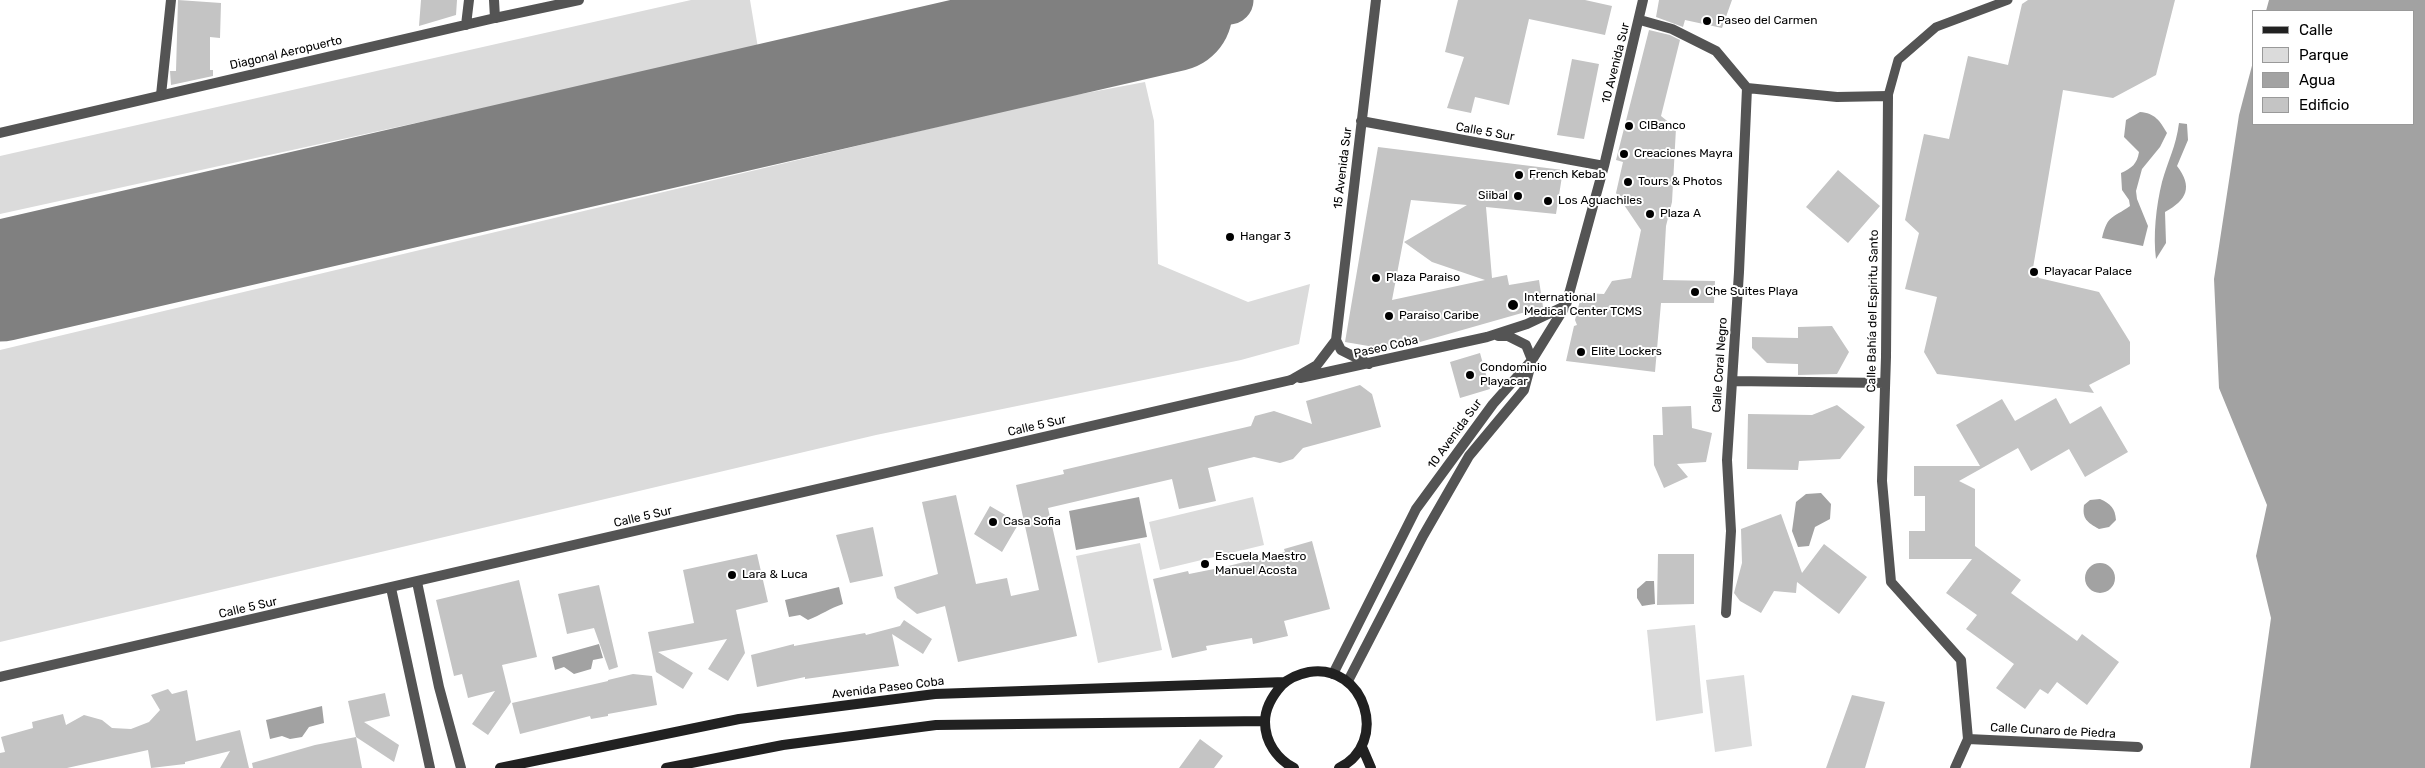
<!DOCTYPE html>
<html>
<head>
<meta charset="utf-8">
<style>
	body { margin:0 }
	#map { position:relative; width:2425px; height:768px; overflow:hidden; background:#fff; font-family:Rubik,sans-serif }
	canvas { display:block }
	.legend { position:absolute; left:2252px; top:10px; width:162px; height:115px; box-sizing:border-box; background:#fff; border:1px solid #999; margin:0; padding:6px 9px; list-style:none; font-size:15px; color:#000 }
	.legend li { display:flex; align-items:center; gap:10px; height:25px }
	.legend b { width:25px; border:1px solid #999 }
</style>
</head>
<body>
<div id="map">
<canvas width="2425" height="768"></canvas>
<ul class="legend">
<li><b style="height:6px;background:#212121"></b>Calle</li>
<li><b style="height:14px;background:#dbdbdb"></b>Parque</li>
<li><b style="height:14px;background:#a2a2a2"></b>Agua</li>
<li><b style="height:14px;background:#c4c4c4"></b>Edificio</li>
</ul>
</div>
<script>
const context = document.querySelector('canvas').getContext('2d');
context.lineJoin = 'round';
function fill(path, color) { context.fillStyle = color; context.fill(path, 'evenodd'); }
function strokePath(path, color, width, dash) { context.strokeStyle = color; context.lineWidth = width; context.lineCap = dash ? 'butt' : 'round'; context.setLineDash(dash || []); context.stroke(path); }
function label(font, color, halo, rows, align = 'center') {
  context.font = font + ' Rubik,sans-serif'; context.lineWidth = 4; context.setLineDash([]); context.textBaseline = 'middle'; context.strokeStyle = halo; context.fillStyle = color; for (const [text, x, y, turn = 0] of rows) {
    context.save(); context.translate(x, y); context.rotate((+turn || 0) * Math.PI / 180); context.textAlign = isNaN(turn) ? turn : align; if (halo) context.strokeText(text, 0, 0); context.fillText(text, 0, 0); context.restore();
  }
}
fill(new Path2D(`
	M691,0h59l8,48 -758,166v-58z
	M1145,82l9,39 4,143 90,38 62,-18 -11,60 -58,16 -365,75 -876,207v-292l1054,-251z
	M1253,497l11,48 -104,25 -11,-48z
	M1140,543l22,107 -64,13 -22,-107z
	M1695,625l8,88 -47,8 -9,-91z
	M1744,675l8,71 -37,6 -9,-72z`), '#dbdbdb');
fill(new Path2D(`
	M2269,0h156v768h-175l21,-150 -15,-62 11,-51 -48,-117 -5,-109 25,-164 15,-57v66h160v-113h-148z
	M2140,112c15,1 20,9 27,21l-7,14 -18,22 -6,22 1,8 11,27 -5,20 -41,-8c6,-24 10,-19 28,-32l-1,-6 -7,-10 -1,-17c11,-5 16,-9 18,-21l-15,-15 2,-17z
	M2179,123l8,1 1,16 -11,26c16,21 10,34 -12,46l1,31 -10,16c-3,-23 0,-53 6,-77 6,-22 14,-35 17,-59z
	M1821,493l10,11 -1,15 -15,8 -6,19 -11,1 -6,-16 4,-29 10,-8z
	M1139,497l8,40 -71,13 -7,-39z
	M2100,499c11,5 15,9 16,21l-7,7 -10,2c-12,-7 -17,-10 -15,-24l6,-5z
	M2085 578a15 15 0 1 1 30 0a15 15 0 1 1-30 0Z
	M1646,581h8l1,23 -13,2 -5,-8v-9z
	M839,587l4,17c-13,4 -22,11 -35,16l-8,-5 -11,2 -4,-17z
	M599,644l4,14 -10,2 -2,9 -17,5 -10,-7 -9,3 -3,-13z
	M322,706l2,17 -15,4 -7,10 -12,2 -8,-3 -12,3 -4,-19z`), '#a2a2a2');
strokePath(new Path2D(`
	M1172,11l57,-11`), '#808080', 49);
strokePath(new Path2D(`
	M0,281l1172,-270`), '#808080', 121);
fill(new Path2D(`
	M178,0l43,3 -1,35 -10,-1v33h3v6l-42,9 -1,-14h6z
	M421,0h36l-1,15 -37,11z
	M1458,0h127l27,6 -7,29 -76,-16 -20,86 -34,-8 -4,16 -24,-5 17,-51 -19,-5z
	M1659,0h73l-10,28 -37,-8 -2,7 -27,-10z
	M2028,0h147l-19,75 -43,23 -50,-8 -30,178 6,10 60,14 31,50v22l-41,21 5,8 -157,-19 -13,-22 13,-55 -32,-8 14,-56 -14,-13 19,-86 25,5 19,-83 40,9 14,-61z
	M1649,30l21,5 10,5 -19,76 15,12 -4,74 -6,24 -3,54 52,1 -1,22h-53l-6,69 -89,-11 8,-35 3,-1 -2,-5 7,-27 22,1 8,-13 19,-3 10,-48 -25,-37 7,-31 -7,-2z
	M1572,59l27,5 -15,75 -27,-4z
	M1378,147l185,23 -7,44 -70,-7 6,71 15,-3 2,10 30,-5 4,27 -151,43 -47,-8zM1411,200l56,5 -63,37 28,20 53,18 -93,20z
	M1838,170l42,36 -32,37 -42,-36z
	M1832,326l17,26 -12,22 -39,1v-11l-31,-1 -15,-15v-11l46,1v-11z
	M1480,353l10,36 -30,9 -10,-36z
	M1360,385l12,9 9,33 -78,21 -10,11 -13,4 -26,-6 -46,11 8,33 -37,8 -7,-30 -124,29 29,128 -119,26 -13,-56 -28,8 -20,-16 -3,-11 44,-13 -16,-72 34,-7 20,89 31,-6 4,18 28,-6 -23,-105 48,-11 -1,-4 188,-44 4,-10 19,-5 38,13 -6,-23z
	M2056,398l14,26 31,-18 27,46 -43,25 -16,-28 -38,22 -13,-23 -59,33 16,8v57l46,34 -10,13 66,48 5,-7 37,28 -32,43 -30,-23 -9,12 -8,-5 -15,20 -29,-21 18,-24 -48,-35 11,-14 -31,-22 26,-34h-63v-28h16v-35h-11v-30h66l-24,-41 46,-26 13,22z
	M1837,405l28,22 -25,32 -41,2 -1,9 -51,-1 1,-55 64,1z
	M1691,406l1,22 20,5 -6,29 -29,2 11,13 -24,11 -10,-23 -1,-30h10l-1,-28z
	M990,506l29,17 -17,29 -28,-18z
	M1781,514l21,59 22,-29 43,33 -28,37 -42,-32 -1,11 -22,-2 -13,22 -21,-12 -6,-8 8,-30 -1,-34z
	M873,527l10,49 -33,7 -14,-48z
	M1312,541l18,68 -46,12 4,15 -35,8 -1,-6 -46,8 1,4 -35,8 -19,-79 35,-8 1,3 35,-7 61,-15 -1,-3z
	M757,554l11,48 -32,8 9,43 -17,28 -20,-12 19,-30 -69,13 35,21 -10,16 -27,-17 -8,-40 46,-9 -11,-53z
	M1658,554h36v50l-37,1z
	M519,580l18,77 -35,8 9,37 -23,33 -16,-11 23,-33 -27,7 -6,-24 -8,2 -18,-76z
	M599,585l19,82 -9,3 -15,-42 -27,6 -9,-40z
	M904,620l28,19 -9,15 -31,-20 7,32 -94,13v-2l-48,10 -6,-32 43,-11v2l71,-13 1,2 34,-9z
	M633,674l19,2 5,29 -49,9v2l-17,3 -1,-3 -70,18 -8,-31 96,-22v-1z
	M168,689l4,5 15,-4 9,51 44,-11 9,38h-29l10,-17 -45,11v2l-34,4 -3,-18 -81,18h-67v-15l5,-1 -4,-15 32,-9 -1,-6 31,-8 3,11 18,-10 18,5 10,8 19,1 18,-7 11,-12 -9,-15z
	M385,693l5,23 -26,6 35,23 -5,17 -38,-25 6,31h-109l-1,-5 63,-18 41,-8 -8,-36z
	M1852,695l33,7 -20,66h-39z
	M1200,739l23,17 -9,12h-35z`), '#c4c4c4');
strokePath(new Path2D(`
	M1888,96l10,-36 38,-33 72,-27`), '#545454', 9);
strokePath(new Path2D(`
	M495,18l84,-18
	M1640,20l32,9 44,22 31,37 90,9 51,-1 -2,261 -4,124 9,101 70,78 7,79 -13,29
	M161,95l10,-95
	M1361,121l243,45
	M1498,336h10l18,9 6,15
	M1336,340l5,10 28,14
	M1300,378l187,-41 40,-13 38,-18
	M1291,380l26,-15 19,-25 40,-340
	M1732,381l153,2
	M417,582l22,105 22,81
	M391,588l39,180
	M1726,613l5,-82 -4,-71 12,-188 8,-184
	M1333,674l83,-165 77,-105 39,-44 34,-55 38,-139 39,-166
	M1348,681l75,-145 46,-80 55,-66 7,-26
	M1968,739l170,8`), '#545454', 10);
strokePath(new Path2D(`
	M466,25l3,-25
	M0,133l495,-115 -1,-18
	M0,677l1291,-297`), '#545454', 10);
strokePath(new Path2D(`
	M1362,747l9,21
	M500,768l239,-49 196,-25 350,-12
	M666,768l117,-23 153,-20 329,-4
	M1294,768c-17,-9 -29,-26 -29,-46 0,-14 8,-27 17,-37 7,-7 17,-11 27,-13 56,-9 81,71 30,96`), '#212121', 10);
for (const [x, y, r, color] of [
	[1707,21,5,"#000"],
	[1629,126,5,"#000"],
	[1624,154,5,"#000"],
	[1519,175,5,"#000"],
	[1628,182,5,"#000"],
	[1518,196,5,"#000"],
	[1548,201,5,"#000"],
	[1650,214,5,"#000"],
	[1230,237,5,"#000"],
	[2034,272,5,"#000"],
	[1376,278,5,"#000"],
	[1695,292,5,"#000"],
	[1513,305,6,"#000"],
	[1389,316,5,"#000"],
	[1581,352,5,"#000"],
	[1470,375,5,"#000"],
	[993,522,5,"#000"],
	[1205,564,5,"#000"],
	[732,575,5,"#000"]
]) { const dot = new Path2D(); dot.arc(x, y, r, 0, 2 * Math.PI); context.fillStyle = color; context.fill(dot); strokePath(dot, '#fff', 2); }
label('12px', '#000', '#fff', [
	["Paseo del Carmen",1717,21],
	["CIBanco",1639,126],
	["Creaciones Mayra",1634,154],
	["French Kebab",1529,175],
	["Tours & Photos",1638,182],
	["Siibal",1508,196,"right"],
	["Los Aguachiles",1558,201],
	["Plaza A",1660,214],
	["Hangar 3",1240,237],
	["Playacar Palace",2044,272],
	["Plaza Paraiso",1386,278],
	["Che Suites Playa",1705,292],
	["International",1524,298],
	["Medical Center TCMS",1524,312],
	["Paraiso Caribe",1399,316],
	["Elite Lockers",1591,352],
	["Condominio",1480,368],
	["Playacar",1480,382],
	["Casa Sofia",1003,522],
	["Escuela Maestro",1215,557],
	["Manuel Acosta",1215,571],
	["Lara & Luca",742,575]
], 'left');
label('12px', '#000', '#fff', [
	["Diagonal Aeropuerto",286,53,-13],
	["10 Avenida Sur",1616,63,-76],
	["Calle 5 Sur",1485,132,10],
	["15 Avenida Sur",1343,168,-83],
	["Calle Bahía del Espiritu Santo",1873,311,-89],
	["Paseo Coba",1386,347,-13],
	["Calle Coral Negro",1720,365,-86],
	["Calle 5 Sur",1037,426,-13],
	["10 Avenida Sur",1455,434,-54],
	["Calle 5 Sur",643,517,-13],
	["Calle 5 Sur",248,608,-13],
	["Avenida Paseo Coba",888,688,-7],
	["Calle Cunaro de Piedra",2053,731,3]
]);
</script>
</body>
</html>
